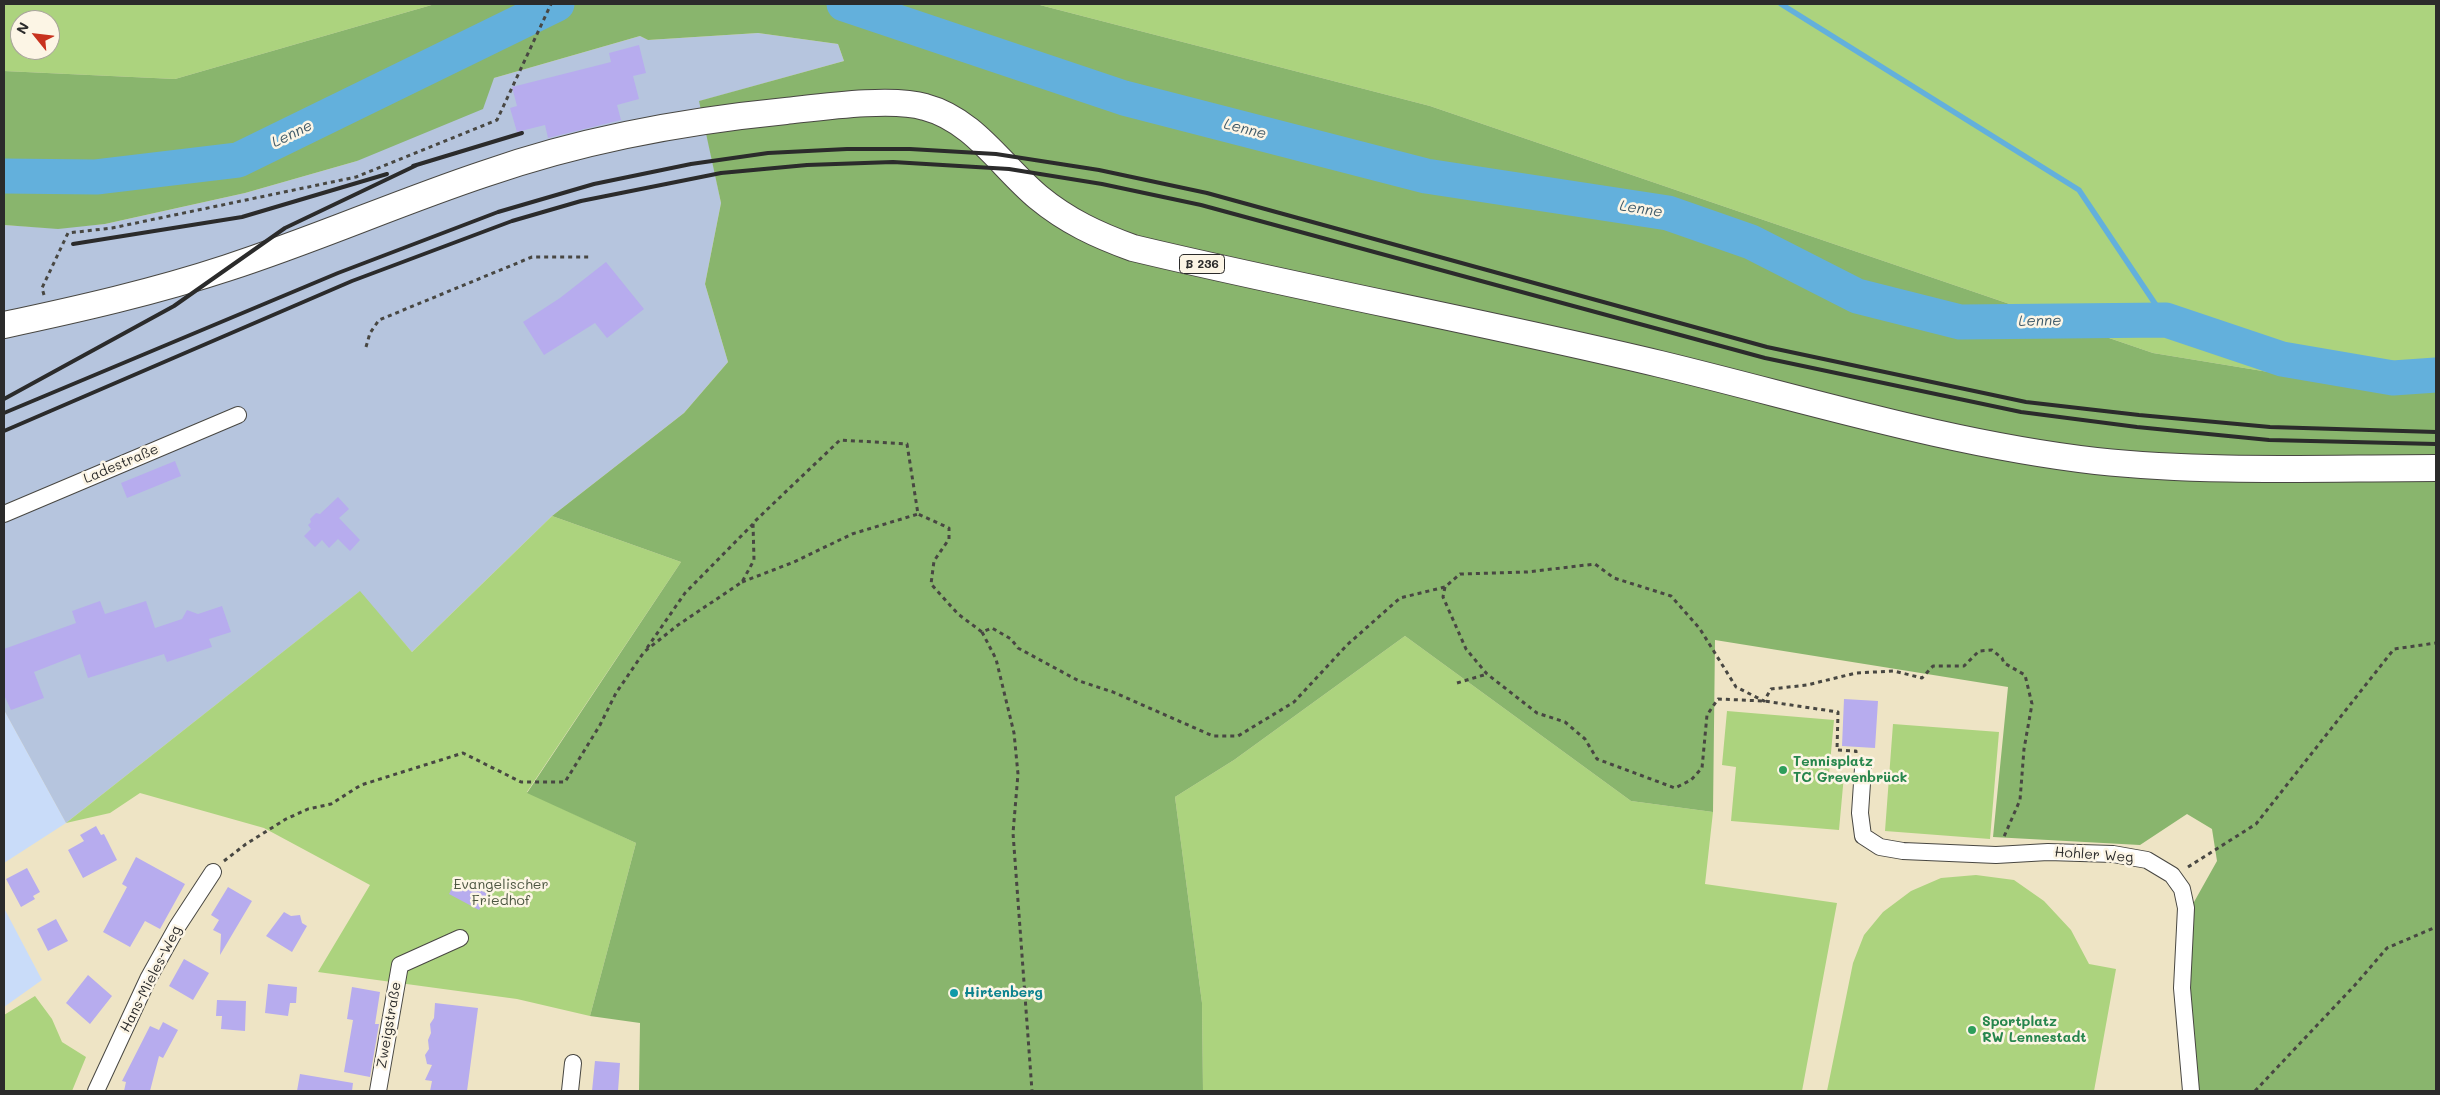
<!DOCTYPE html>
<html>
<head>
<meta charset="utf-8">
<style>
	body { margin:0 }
	#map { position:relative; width:2440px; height:1095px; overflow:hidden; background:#eee4c5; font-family:Mali,sans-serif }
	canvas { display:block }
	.frame { position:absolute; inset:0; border:5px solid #2b2b2b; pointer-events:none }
	.north { position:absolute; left:10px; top:10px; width:50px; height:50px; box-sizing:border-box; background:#fcf5e5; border:1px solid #a8a49b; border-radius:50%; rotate:299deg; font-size:14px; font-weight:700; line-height:20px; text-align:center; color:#2b2b2b }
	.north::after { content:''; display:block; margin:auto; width:18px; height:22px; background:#c8321e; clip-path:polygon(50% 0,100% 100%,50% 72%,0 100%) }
</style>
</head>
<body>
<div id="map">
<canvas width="2440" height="1095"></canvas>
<div class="frame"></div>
<div class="north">N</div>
</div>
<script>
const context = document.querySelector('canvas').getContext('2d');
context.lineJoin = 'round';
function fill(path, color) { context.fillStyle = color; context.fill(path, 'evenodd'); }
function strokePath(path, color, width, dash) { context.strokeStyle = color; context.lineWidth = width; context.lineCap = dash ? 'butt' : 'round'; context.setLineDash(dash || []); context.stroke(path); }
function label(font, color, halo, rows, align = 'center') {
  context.font = font + ' Mali,sans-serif'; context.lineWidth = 5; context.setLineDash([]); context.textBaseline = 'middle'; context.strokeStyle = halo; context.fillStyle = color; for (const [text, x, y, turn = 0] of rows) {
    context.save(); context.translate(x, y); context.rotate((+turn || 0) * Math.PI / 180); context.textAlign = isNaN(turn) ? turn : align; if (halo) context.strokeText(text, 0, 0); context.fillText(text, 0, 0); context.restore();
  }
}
fill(new Path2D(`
	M4,710l62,113 -62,40z
	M4,908l38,72 -38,27z`), '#c9dcf9');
fill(new Path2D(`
	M758,33l80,11 6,17 -144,40 21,102 -16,81 23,78 -44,51 -132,103 -140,136 -53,-60 -293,231 -62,-113v-485l49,3 52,-4 140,-31 112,-32 137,-83 146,-42 8,4z`), '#b6c5de');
fill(new Path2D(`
	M4,4h431l-260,75 -171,-8zM20,20h30v30h-30z
	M1036,4h1400v376l-76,7 -207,-34 -723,-247z
	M552,516l129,46 -154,230 109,51 -46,173 -73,-17 -199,-27 52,-87 -106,-57 -124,-35 -30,20 -44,10 294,-232 52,61z
	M1405,636l226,165 82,11 -8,72 132,19 -35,188h-599l-1,-88 -27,-206 59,-37z
	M1727,711l107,9 -5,54 15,1 -5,55 -108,-9 5,-54 -14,-2z
	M1893,724l106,8 -9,107 -105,-8z
	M1976,875l38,5 30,21 27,29 18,34 27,5 -22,122h-267l26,-128 11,-28 19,-23 28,-21 30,-13z
	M35,996l17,23 10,23 24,15 -14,34h-68v-76z`), '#acd37e');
fill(new Path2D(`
	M435,4h601l394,102 723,247 207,34 76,-7v711h-239l-10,-104 7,-85 23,-41 -5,-32 -25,-15 -47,31 -147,-8 15,-150 -293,-47 -2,172 -82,-11 -226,-165 -171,124 -59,37 27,206 1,88h-564l1,-68 -50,-7 46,-173 -109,-50 154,-231 -129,-46 132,-103 44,-51 -23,-78 16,-81 -22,-102 145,-40 -6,-17 -80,-11 -110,7 -8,-4 -146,42 -11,31 -126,52 -112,32 -140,31 -47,5 -54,-4v-154l171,8z`), '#89b56d');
strokePath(new Path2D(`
	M1781,4l298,186 87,130`), '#63b0dc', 5.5);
strokePath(new Path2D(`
	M844,4l280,94 302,78 242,37 83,29 106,54 103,26 206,-2 116,39 111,19 43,-3
	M4,176l92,1 142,-17 319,-156`), '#63b0dc', 35);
fill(new Path2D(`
	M639,45l7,28 -13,3 6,23 -22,6 4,15 -73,18 -3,-13 -28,7 -7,-24 7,-2 -5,-19 99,-25 -2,-9z
	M606,262l38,47 -37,29 -12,-15 -51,32 -21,-33 37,-24z
	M175,461l6,15 -54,22 -6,-15z
	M338,497l11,12 -10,9 21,22 -10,11 -12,-12 -9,9 -7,-8 -7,7 -11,-11 7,-7 -3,-4 3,-3 -1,-3 6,-6 4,1z
	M100,601l5,13 41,-13 9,27 27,-9 5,-9 11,4 24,-8 9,26 -22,7 3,8 -45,15 -3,-8 -76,24 -8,-24 -46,18 10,26 -33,12 -7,-15v-46l72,-26 -4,-12z
	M1844,699l34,2 -3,47 -33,-2z
	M96,826l5,9 3,-1 13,26 -34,18 -15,-28 16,-9 -4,-6z
	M136,857l49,27 -25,45 -15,-8 -15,26 -27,-15 24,-45 -5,-3z
	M27,868l13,24 -7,4 2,3 -14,8 -15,-28z
	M458,877l30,17 -9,16 -30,-16z
	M228,887l24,14 -32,54 1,-21 -8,-4 6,-10 -8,-5z
	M284,912l7,4 9,-1 2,8 5,3 -15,26 -26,-16z
	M56,919l12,22 -20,10 -11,-22z
	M184,959l25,14 -16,27 -24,-14z
	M88,975l24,21 -22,28 -24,-21z
	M268,984l29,3 -1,16h-6l-2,13 -23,-3z
	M352,987l28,5 -5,32h4l-9,53 -26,-5 9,-52 -6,-1z
	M217,1000l29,1 -1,30 -24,-2 1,-13h-6z
	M435,1003l43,5 -11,83h-37l2,-10 -7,-1 7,-15 -5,-1 -2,-9 4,-6 -1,-9 3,-7 -1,-9 4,-6z
	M163,1022l15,8 -15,28 -4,-2 -9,35h-26l2,-9 -4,-1 28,-55 9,4z
	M595,1061l25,2 -2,28h-26z
	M300,1074l53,9 -1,8h-55z`), '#b7acee');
const street = new Path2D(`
	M4,514l234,-99
	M1863,768l-3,45 3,23 17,11 23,4 93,4 52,-3 65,2 34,6 25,15 10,14 4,19 -4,80 9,103
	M96,1091l52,-112 29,-52 36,-55
	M378,1091l22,-126 60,-27
	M570,1091l3,-28`);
const primary = new Path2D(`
	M4,325c75,-16 150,-33 223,-57 87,-28 170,-65 257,-94 97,-34 200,-53 302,-63 36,-4 106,-14 139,-4 49,13 76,59 113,90 29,24 59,38 95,51 175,42 352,74 527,116 145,35 288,80 436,97 113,12 227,7 340,7`);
strokePath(street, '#484742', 18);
strokePath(primary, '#484742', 28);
strokePath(new Path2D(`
	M44,295l-2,-7 26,-55 44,-5 244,-51 141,-57 54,-116
	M366,347l4,-14 9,-13 153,-63h60
	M742,582l52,-20 58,-28 66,-20
	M1445,587l-2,10 23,52 21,25 50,39 28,9 20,17 12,20 78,29 16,-8 11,-12 5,-53 11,-16 46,2 74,11 -1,38 19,1v2
	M982,632l14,27 18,74 4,41 -5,59 19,258
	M647,648l38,-55 68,-69
	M1457,683l30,-9
	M224,861l22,-17 40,-25 22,-10 23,-5 30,-19 102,-32 58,29h44l35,-57 16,-32 28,-41 34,-27 64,-43 12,-22 -1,-37 87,-83 67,4 11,70 31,14v11l-15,22 -3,23 27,30 24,18 10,-4 19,11 7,9 61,33 34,11 100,44h25l56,-34 53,-57 53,-47 45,-11 15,-13 67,-2 68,-8 19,14 57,18 29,33 36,58 28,14 7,-12 36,-4 49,-12 38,-2 28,7 11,-12h31l15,-15 13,-1 10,8 2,5 21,12 7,29 -8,45 -4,51 -17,39
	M2188,867l68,-43 138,-175 42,-6
	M2255,1091l100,-106 32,-37 49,-21`), '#484742', 3, [4, 4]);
strokePath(street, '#fff', 16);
strokePath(primary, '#fff', 26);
strokePath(new Path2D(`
	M413,166l109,-33
	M73,244l169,-27 145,-43
	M4,399l170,-93 111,-78 134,-64
	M4,413l334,-140 160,-61 96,-28 97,-20 77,-11 79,-4h63l86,5 103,16 108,23 560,154 259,55 113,13 131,12 166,5
	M4,431l348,-150 160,-60 69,-20 140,-28 86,-8 86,-3 116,7 93,15 99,21 564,153 256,54 116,15 132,13 167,4`), '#2b2b2b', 4);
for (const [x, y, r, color] of [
	[1783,770,5,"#2e9e5b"],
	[954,993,5,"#0f9aa8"],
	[1972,1030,5,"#2e9e5b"]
]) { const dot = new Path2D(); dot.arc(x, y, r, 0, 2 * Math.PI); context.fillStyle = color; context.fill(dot); strokePath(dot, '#fcf5e5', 2); }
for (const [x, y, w] of [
	[1202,264,45]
]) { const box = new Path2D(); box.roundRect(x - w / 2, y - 9.5, w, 19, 4); context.fillStyle = '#fcf5e5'; context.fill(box); strokePath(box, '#2b2b2b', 1); }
label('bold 12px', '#2b2b2b', null, [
	["B 236",1202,264]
]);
label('14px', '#2b2b2b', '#fcf5e5', [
	["Ladestraße",121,464,-23],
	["Hohler Weg",2094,855,4],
	["Hans-Mieles-Weg",151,979,-63],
	["Zweigstraße",389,1025,-80]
]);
label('bold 14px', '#27864d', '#fcf5e5', [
	["Tennisplatz",1793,762],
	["TC Grevenbrück",1793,778],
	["Sportplatz",1982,1022],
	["RW Lennestadt",1982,1038]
], 'left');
label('14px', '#4b5540', '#fcf5e5', [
	["Evangelischer",501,885],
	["Friedhof",501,901]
]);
label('bold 14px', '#0d838f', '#fcf5e5', [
	["Hirtenberg",964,993]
], 'left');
label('italic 15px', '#3f5a69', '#fcf5e5', [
	["Lenne",1245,129,14],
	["Lenne",292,134,-26],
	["Lenne",1641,209,9],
	["Lenne",2040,321,-1]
]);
</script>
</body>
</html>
